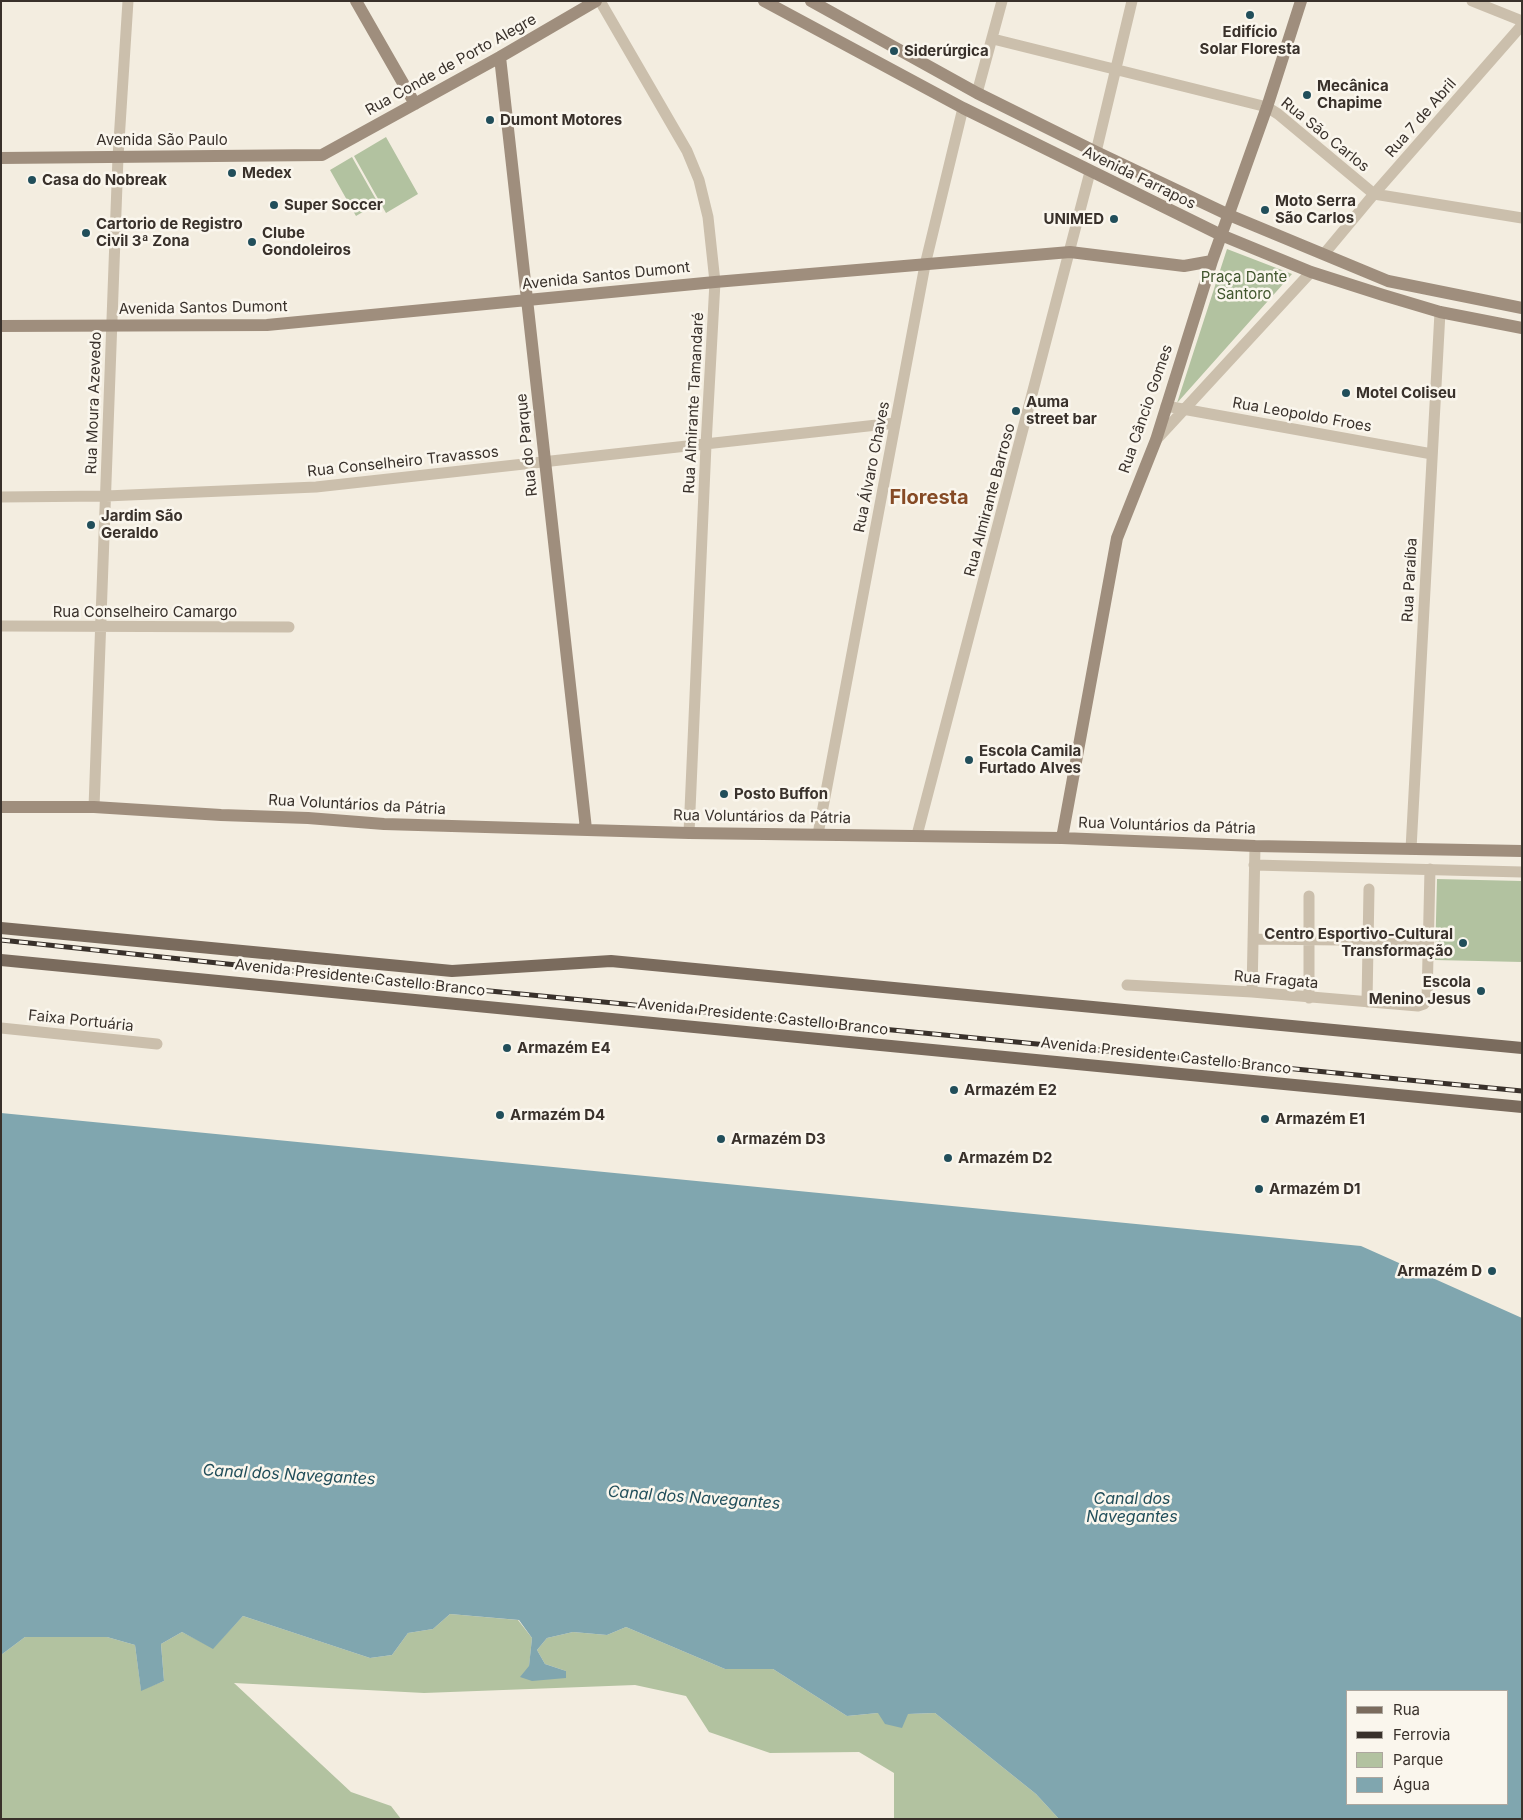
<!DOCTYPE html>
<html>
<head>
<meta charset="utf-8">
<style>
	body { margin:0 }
	#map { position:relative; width:1523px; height:1820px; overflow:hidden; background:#f3ede0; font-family:Inter,sans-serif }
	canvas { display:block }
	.frame { position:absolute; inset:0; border:2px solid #39312b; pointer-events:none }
	.legend { position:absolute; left:1346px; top:1690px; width:162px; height:115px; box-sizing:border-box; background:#faf6ed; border:1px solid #ada79f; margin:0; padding:6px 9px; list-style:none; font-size:15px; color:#39312b }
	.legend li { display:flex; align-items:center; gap:10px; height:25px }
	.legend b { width:25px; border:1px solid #ada79f }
</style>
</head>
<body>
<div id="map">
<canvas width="1523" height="1820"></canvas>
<div class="frame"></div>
<ul class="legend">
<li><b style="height:6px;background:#7a6b5d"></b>Rua</li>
<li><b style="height:6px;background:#39312b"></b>Ferrovia</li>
<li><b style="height:14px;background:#b2c2a0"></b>Parque</li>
<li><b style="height:14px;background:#80a6af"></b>Água</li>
</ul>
</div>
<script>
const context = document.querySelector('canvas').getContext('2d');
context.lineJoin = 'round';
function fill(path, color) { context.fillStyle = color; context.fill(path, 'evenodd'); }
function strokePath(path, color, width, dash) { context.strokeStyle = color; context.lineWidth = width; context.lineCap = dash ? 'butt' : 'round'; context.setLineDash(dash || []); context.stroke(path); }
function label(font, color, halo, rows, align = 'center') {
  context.font = font + ' Inter,sans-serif'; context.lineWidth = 5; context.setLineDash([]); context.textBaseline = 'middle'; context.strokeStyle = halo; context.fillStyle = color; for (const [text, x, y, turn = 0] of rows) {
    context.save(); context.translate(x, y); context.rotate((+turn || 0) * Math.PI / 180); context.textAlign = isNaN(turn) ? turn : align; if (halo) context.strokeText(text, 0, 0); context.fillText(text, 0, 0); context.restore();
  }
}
fill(new Path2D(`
	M386,137l32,57 -32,19 -32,-57z
	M352,157l26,46 -22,13 -26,-46z
	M1227,249l65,25 -115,129z
	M1437,879l85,2v81l-87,-2z
	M450,1614l68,6 14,18 -3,29 37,4 -21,-7 -8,-14 10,-12 26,-6 34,3 19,-8 99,42h48l74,47 31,-3 30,1 27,-1 101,81 23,25h-165v-46l-35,-21 -89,1 -61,-21 -23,-36 -51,-11 -211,8 -190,-10 117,109 40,14 10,13h-400v-164l24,-18h82l28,8 6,45 23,-9 -3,-37 21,-12 31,16 30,-32 127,42 22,-3 16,-22 25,-4z`), '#b2c2a0');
fill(new Path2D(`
	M1,1113l1360,133 161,72v501h-463l-23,-25 -101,-81 -27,1 -6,14 -17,-4 -7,-11 -31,3 -74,-47h-48l-99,-42 -19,8 -34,-3 -26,6 -10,12 8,14 21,7v7l-34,3 -12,-4 9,-11 3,-28 -13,-18 -69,-6 -17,15 -25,4 -16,22 -22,3 -127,-42 -30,33 -31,-17 -21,12 3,37 -23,10 -6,-46 -28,-8h-82l-24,18zM1347,1691h160v113h-160z`), '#80a6af');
strokePath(new Path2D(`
	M600,1l87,150 12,29 9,37 7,65 -9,163 -17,388
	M1472,1l50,20
	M993,39l274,68 11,7 96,80 148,24
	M977,93l25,-92
	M1096,152l36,-151
	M1324,254l50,-60 148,-169
	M1166,406l266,48
	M1156,440l155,-168
	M1,497l105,-1 210,-9 579,-64
	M1,626l288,1
	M94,807l24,-650 10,-156
	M818,834l107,-569 38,-157
	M917,835l173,-663
	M1411,849l29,-537
	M1254,865l268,7
	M1253,939l176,2
	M1127,985l125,7 166,14 6,-2 3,-4 3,-131
	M1252,992l3,-146
	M1309,998v-102
	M1367,1002l2,-113
	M1,1028l156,16`), '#cbbfac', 11);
strokePath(new Path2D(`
	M356,1l59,103
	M764,1l199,107 258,127 90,37 72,23 57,17 82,16
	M811,1l166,92 119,59 133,63 159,66 134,27
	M500,57l86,772
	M1,158l321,-3 178,-98 96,-56
	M1,326l266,-1 448,-43 355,-30 114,14 28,-5
	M1,807h93l127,8 87,3 76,6 305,9 373,5 193,8 267,5
	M1062,838l55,-300 39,-98 56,-179 55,-154 34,-106`), '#9f8e7d', 12);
strokePath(new Path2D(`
	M1,928l451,43 159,-10 911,87
	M1,960l1521,147`), '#7a6b5d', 12);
const rail = new Path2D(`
	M1,940l396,42 1125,109`);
strokePath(rail, '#39312b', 5);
strokePath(rail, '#faf6ed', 3, [9]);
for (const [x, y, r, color] of [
	[1250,15,5,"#214e5a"],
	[894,51,5,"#214e5a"],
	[1307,95,5,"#214e5a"],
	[490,120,5,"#214e5a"],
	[232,173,5,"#214e5a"],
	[32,180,5,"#214e5a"],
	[274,205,5,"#214e5a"],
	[1265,210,5,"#214e5a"],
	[1114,219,5,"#214e5a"],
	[86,233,5,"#214e5a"],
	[252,242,5,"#214e5a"],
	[1346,393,5,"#214e5a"],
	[1016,411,5,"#214e5a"],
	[91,525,5,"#214e5a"],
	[969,760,5,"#214e5a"],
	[724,794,5,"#214e5a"],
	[1463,943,5,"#214e5a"],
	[1481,991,5,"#214e5a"],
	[507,1048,5,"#214e5a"],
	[954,1090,5,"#214e5a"],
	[500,1115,5,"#214e5a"],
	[1265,1119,5,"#214e5a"],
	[721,1139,5,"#214e5a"],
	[948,1158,5,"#214e5a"],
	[1259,1189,5,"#214e5a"],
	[1492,1271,5,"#214e5a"]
]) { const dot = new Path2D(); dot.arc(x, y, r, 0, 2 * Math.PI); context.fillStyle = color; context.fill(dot); strokePath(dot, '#faf6ed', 2); }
label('bold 15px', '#39312b', '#faf6ed', [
	["Edifício",1250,32,"center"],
	["Solar Floresta",1250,49,"center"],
	["Siderúrgica",904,51],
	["Mecânica",1317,86],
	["Chapime",1317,103],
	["Dumont Motores",500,120],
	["Medex",242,173],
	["Casa do Nobreak",42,180],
	["Moto Serra",1275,201],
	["São Carlos",1275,218],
	["Super Soccer",284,205],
	["UNIMED",1104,219,"right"],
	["Cartorio de Registro",96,224],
	["Civil 3ª Zona",96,241],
	["Clube",262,233],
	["Gondoleiros",262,250],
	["Motel Coliseu",1356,393],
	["Auma",1026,402],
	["street bar",1026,419],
	["Jardim São",101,516],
	["Geraldo",101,533],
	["Escola Camila",979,751],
	["Furtado Alves",979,768],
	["Posto Buffon",734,794],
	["Centro Esportivo-Cultural",1453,934,"right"],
	["Transformação",1453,951,"right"],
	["Escola",1471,982,"right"],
	["Menino Jesus",1471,999,"right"],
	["Armazém E4",517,1048],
	["Armazém E2",964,1090],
	["Armazém D4",510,1115],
	["Armazém E1",1275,1119],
	["Armazém D3",731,1139],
	["Armazém D2",958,1158],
	["Armazém D1",1269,1189],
	["Armazém D",1482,1271,"right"]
], 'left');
label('15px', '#39312b', '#faf6ed', [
	["Rua Conde de Porto Alegre",451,65,-29],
	["Rua 7 de Abril",1421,118,-49],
	["Rua São Carlos",1325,135,39],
	["Avenida São Paulo",162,140],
	["Avenida Farrapos",1139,178,26],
	["Avenida Santos Dumont",606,276,-6],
	["Avenida Santos Dumont",203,308,-1],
	["Rua Moura Azevedo",94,403,-88],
	["Rua Almirante Tamandaré",694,403,-87],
	["Rua Câncio Gomes",1146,409,-71],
	["Rua Leopoldo Froes",1302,415,10],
	["Rua do Parque",527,445,-96],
	["Rua Conselheiro Travassos",403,462,-6],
	["Rua Álvaro Chaves",872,467,-79],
	["Rua Almirante Barroso",990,500,-75],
	["Rua Paraíba",1410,580,-87],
	["Rua Conselheiro Camargo",145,612],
	["Rua Voluntários da Pátria",357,805,3],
	["Rua Voluntários da Pátria",762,817,1],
	["Rua Voluntários da Pátria",1167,826,2],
	["Avenida Presidente Castello Branco",360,978,6],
	["Rua Fragata",1276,980,5],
	["Avenida Presidente Castello Branco",763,1017,6],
	["Faixa Portuária",81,1021,6],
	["Avenida Presidente Castello Branco",1166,1056,6]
]);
label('15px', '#42572f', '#faf6ed', [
	["Praça Dante",1244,277],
	["Santoro",1244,294]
]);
label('italic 16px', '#214e5a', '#faf6ed', [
	["Canal dos Navegantes",289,1475,3],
	["Canal dos Navegantes",694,1498,4],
	["Canal dos",1132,1499],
	["Navegantes",1132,1517]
]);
label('bold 20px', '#864b26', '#faf6ed', [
	["Floresta",929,498]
]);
</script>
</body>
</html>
